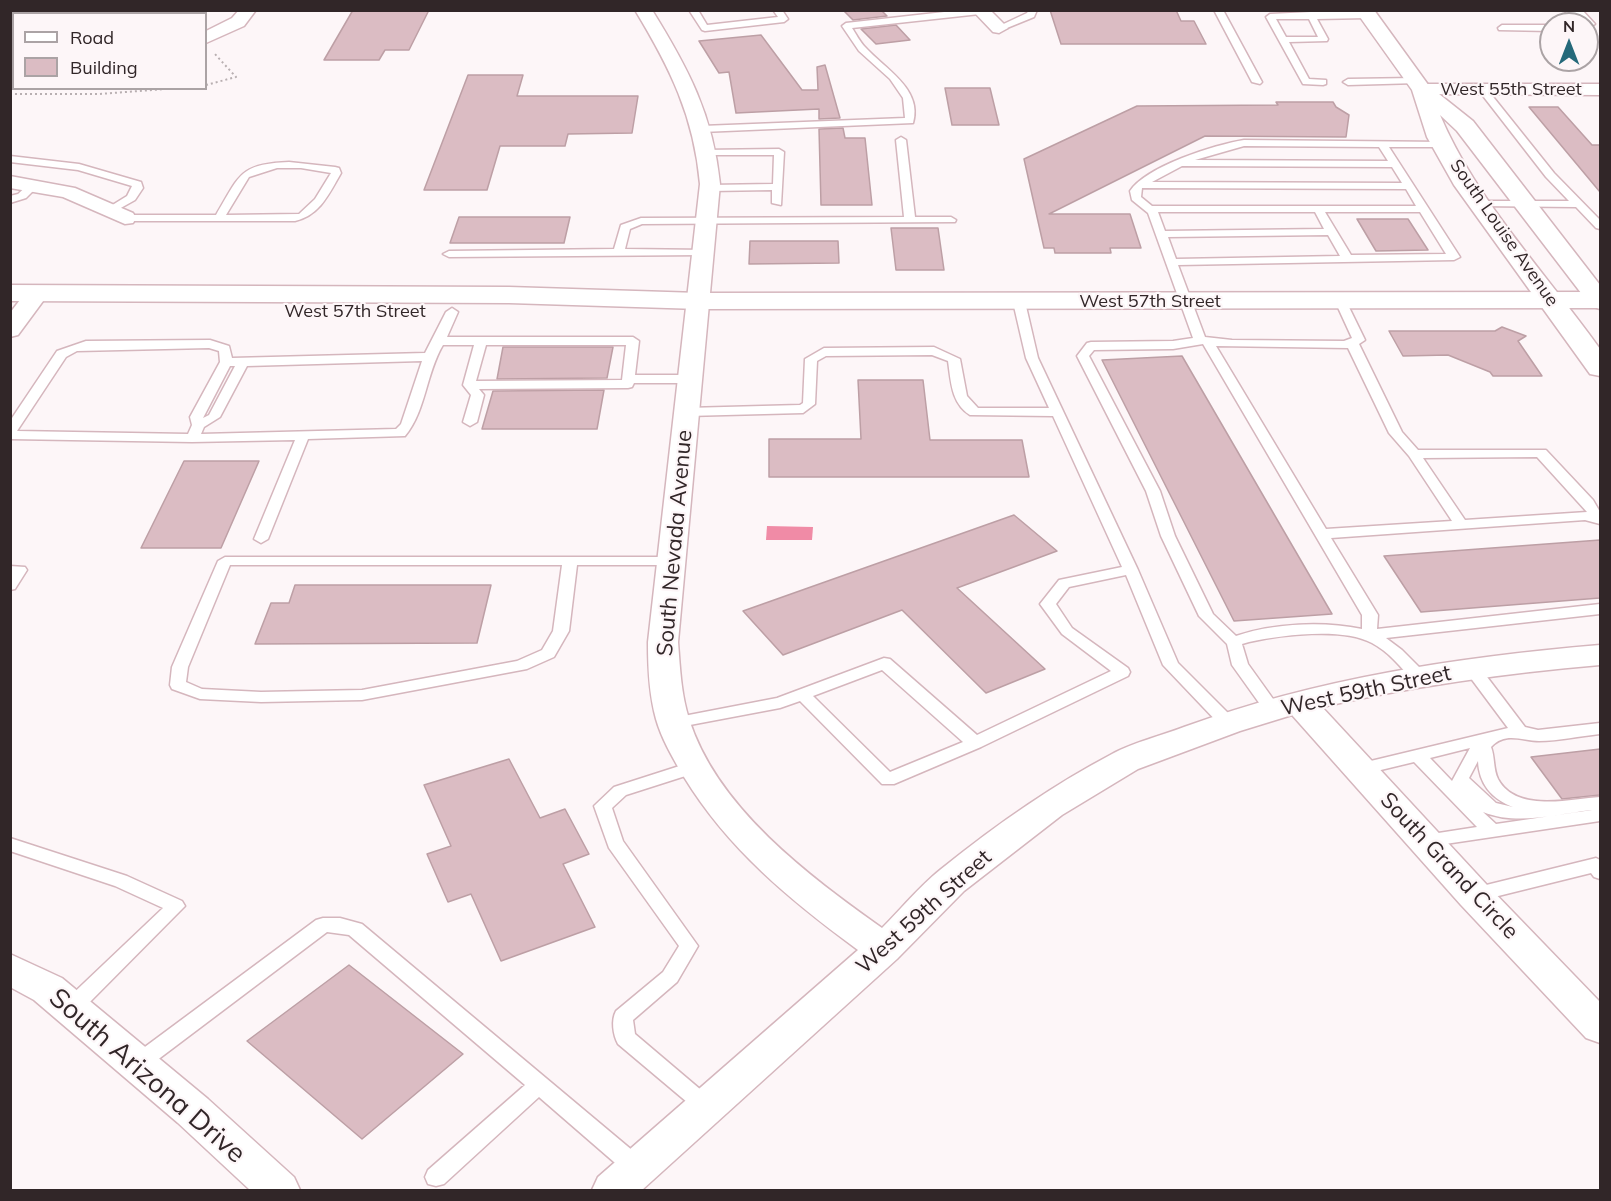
<!DOCTYPE html>
<html>
<head>
<meta charset="utf-8">
<style>
	body { margin:0 }
	#map { position:relative; width:1611px; height:1201px; overflow:hidden; background:#fdf6f8; font-family:Mulish,sans-serif }
	canvas { display:block }
	.frame { position:absolute; inset:0; border:12px solid #312628; pointer-events:none }
	.legend { position:absolute; left:12px; top:12px; width:195px; height:78px; box-sizing:border-box; background:#fdf6f8; border:2px solid #aba3a5; margin:0; padding:8px 10px; list-style:none; font-size:18px; color:#312628 }
	.legend li { display:flex; align-items:center; gap:12px; height:30px }
	.legend b { width:30px; border:2px solid #aba3a5 }
	.north { position:absolute; left:1539px; top:12px; width:60px; height:60px; box-sizing:border-box; background:#fdf6f8; border:2px solid #aba3a5; border-radius:50%; rotate:0deg; font-size:16px; font-weight:700; line-height:24px; text-align:center; color:#312628 }
	.north::after { content:''; display:block; margin:auto; width:21px; height:27px; background:#25697a; clip-path:polygon(50% 0,100% 100%,50% 72%,0 100%) }
</style>
</head>
<body>
<div id="map">
<canvas width="1611" height="1201"></canvas>
<div class="frame"></div>
<ul class="legend">
<li><b style="height:8px;background:#fff"></b>Road</li>
<li><b style="height:16px;background:#dbbcc3"></b>Building</li>
</ul>
<div class="north">N</div>
</div>
<script>
const context = document.querySelector('canvas').getContext('2d');
context.lineJoin = 'round';
function fill(path, color) { context.fillStyle = color; context.fill(path, 'evenodd'); }
function strokePath(path, color, width, dash) { context.strokeStyle = color; context.lineWidth = width; context.lineCap = dash ? 'butt' : 'round'; context.setLineDash(dash || []); context.stroke(path); }
function label(font, color, halo, rows, align = 'center') {
  context.font = font + ' Mulish,sans-serif'; context.lineWidth = 4.5; context.setLineDash([]); context.textBaseline = 'middle'; context.strokeStyle = halo; context.fillStyle = color; for (const [text, x, y, turn = 0] of rows) {
    context.save(); context.translate(x, y); context.rotate((+turn || 0) * Math.PI / 180); context.textAlign = isNaN(turn) ? turn : align; if (halo) context.strokeText(text, 0, 0); context.fillText(text, 0, 0); context.restore();
  }
}
fill(new Path2D(`
	M767,526l46,1 -1,13h-46z`), '#f08ba6');
const building = new Path2D(`
	M353,10h76l-20,40h-24l-6,10h-55z
	M843,10h38l6,6 -34,4z
	M1050,10h126l5,11h13l12,23h-145z
	M896,25l14,15 -34,4 -15,-15z
	M761,35l41,55h16l-1,-23 8,-2 15,53 -21,1v-10l-83,4 -7,-41 -10,1 -20,-32z
	M468,75h55l-6,21h121l-6,37 -64,1 -3,12h-65l-13,44h-63z
	M945,88h45l9,37h-47z
	M1276,102h57l3,5 13,8 -3,22 -141,-1 -156,78h81l11,34h-31l1,5h-56l-1,-5h-10l-20,-89 113,-53 141,-1z
	M1529,107h29l34,38h8v47z
	M843,128l2,10h20l7,67h-51l-2,-76z
	M459,217h111l-6,26h-114z
	M1357,219h51l20,31 -52,1z
	M891,228h47l6,42h-48z
	M750,241h88l1,22 -90,1z
	M1502,327l24,9 -8,5 24,35h-49l-3,-4 -42,-17 -45,1 -14,-25h106z
	M503,347h110l-6,31 -110,1z
	M1182,356l150,258 -98,7 -132,-261z
	M858,380h65l7,60h92l7,37h-260v-38h92z
	M604,390l-7,39h-115l11,-38z
	M184,461h75l-38,87h-80z
	M1014,515l43,36 -100,37 88,81 -59,24 -84,-83 -119,45 -40,-44z
	M1600,540v58l-179,14 -37,-56z
	M295,585h196l-14,58 -222,1 16,-41h18z
	M1600,749v46l-38,4 -31,-42z
	M509,759l31,59 25,-9 24,45 -26,10 32,63 -94,34 -30,-67 -23,8 -21,-48 24,-8 -27,-61z
	M349,965l114,89 -101,85 -115,-98z`);
fill(building, '#dbbcc3');
strokePath(building, '#bd9fa5', 1.5);
const lane = new Path2D(`
	M689,10h9l9,15 71,-8 -5,-7h9l6,9 -4,3 -79,9 -3,-1z
	M962,10l22,1 -4,3 -128,14c4,6 8,14 13,19 20,22 58,42 48,76l-211,9 -5,-3 5,-3 203,-8 -2,-20 -13,-19 -31,-28 -17,-25 4,-3z
	M1029,10h8l-3,7 -32,13 -7,-2 32,-15z
	M1214,10h9l39,72 -2,2 -8,-2z
	M1311,12h56l4,3 -4,3 -50,1 11,20 -1,2 -38,1 20,37 17,1v4l-3,1 -20,-1 -37,-67 4,-3zM1276,19h33l9,18h-32z
	M1502,25h49v6l-52,-1 -1,-2z
	M1415,78l3,1v4l-70,2 -5,-3 5,-3z
	M1480,88h6l68,85 46,47v9l-4,-1 -20,-21 -100,-1v-4l4,-1h89l-23,-24 -66,-85z
	M901,137l5,3 9,77h36l5,3 -1,2 -313,2 -12,5 -5,20 83,1v4l-4,1 -255,2 -6,-3 6,-3 165,-2 7,-24 20,-7 263,-1 -8,-77z
	M1244,140l201,2v4l-4,1h-52l71,110 -6,3 -276,5 27,72 27,3 112,1 8,-3 -17,-37 6,-4 4,2 20,41 -6,4 43,88 16,18h128l47,50 7,12v12l-15,-4 -254,18 47,77 -1,14 223,-25v10l-214,24 16,12 23,23 2,4 -2,4h-12c-12,-14 -24,-29 -41,-38 -29,-16 -91,-8 -123,-1l-7,2 6,20 33,46 -8,5 -6,-1 -35,-49 -5,-21 -28,-28 -38,-80 -15,-45 -69,-135 10,-13 4,-1 82,-1 20,-3 -45,-125 -16,-13 -2,-9c17,-25 84,-46 114,-51zM1244,146l135,1 9,14 -193,-1zM1182,166l210,1 10,16 -250,-1zM1142,188l264,1 10,17h-264l-11,-9zM1158,212h157l9,17 -159,2zM1325,212h95l26,42 -95,1zM1328,235l12,21 -164,3 -8,-22zM1203,344l159,271v14c-38,-8 -89,-6 -126,7l-23,-22 -38,-78 -15,-45 -71,-135 5,-6 79,-1zM1216,346l132,2 41,85 20,23 43,65 -126,8zM1537,457l50,55 -122,8 -42,-62z
	M779,149l5,3 -3,53 -9,-2v-13l-62,1 -5,-3 5,-3 63,-1 1,-29h-67l-5,-3 1,-2z
	M10,156l69,8 62,18 2,6 -8,12 -25,14 -4,-1v-4l21,-13 5,-10 -54,-16 -68,-8z
	M289,162l46,5 4,1 2,5c-12,21 -21,42 -46,48h-170l-5,-3 5,-3h91c24,-40 23,-51 73,-53zM277,168h24l30,5 -16,26 -16,15 -73,1 23,-38z
	M31,182l9,2 -14,14 -16,5v-7l8,-2z
	M1019,298l6,4 13,56 100,212 40,93 56,56 2,4 -2,4h-12l-59,-62 -37,-90 -57,12 -13,17 16,24 56,40 2,4 -2,4 -147,71 -87,37h-12l-82,-83 -20,7 -106,20 -6,-1 -2,-4 2,-4 109,-21 107,-40 6,1 87,76 134,-64 -49,-37 -22,-30 19,-24 63,-13 -69,-151 -83,-1c-19,-12 -19,-34 -22,-54l-16,-6 -106,1 -9,5 -2,43 -12,9 -116,3 -6,-4 6,-4 113,-3 3,-2 2,-44 19,-11 110,-1 26,12 7,37 11,12h71l-23,-50 -13,-56zM882,670l81,72 -73,30 -77,-76z
	M452,308l6,4 -11,25h186l6,4 -4,34h56l6,4 -6,4h-57l-2,4 -4,1 -149,1 5,6 -7,27 -7,4 -7,-4 8,-27 -8,-10 11,-40h-31c-17,28 -17,66 -38,91l-97,3 -40,100 -7,4 -7,-4 41,-99 -103,2 -182,-3v-18l47,-70 29,-10 124,-1 19,6 3,12 193,-5 21,-41zM486,345h140l-4,35 -146,1zM209,348l10,3 1,11 -30,55 2,8 -4,9 -171,-3 49,-74 11,-6zM422,361l-21,63 -5,5 -195,5 3,-7 16,-10 27,-51zM230,366h5l-26,49 -6,3z
	M225,557h447l7,4 -7,4h-95l-8,66 -15,26 -27,12 -165,31 -101,2 -61,-3 -28,-10 -2,-4 2,-18 46,-106zM230,565h332l-9,66 -11,19 -25,11 -155,29 -101,2 -59,-3 -16,-7 2,-15z
	M10,566l15,1 2,3 -12,19 -5,1z
	M1472,664l6,1 47,62 13,3 62,-7v11c-20,2 -41,7 -61,7 -16,0 -34,-10 -48,6 4,10 2,22 7,32 18,34 73,20 102,18v24l-175,26 -6,-1 -3,-5 3,-5 58,-9 -63,-65 -54,13 -6,-2 -2,-4 2,-4 154,-37 -44,-59zM1470,748l-18,33 -22,-23zM1478,761c1,23 14,38 35,46l-17,-4 -27,-25zM1592,810l-96,14 -13,-12c35,14 73,2 109,-2z
	M695,761l6,2 2,4 -2,4 -75,24 -14,13 11,33 75,105 -21,36 -44,38 2,14 79,67 3,6 -3,6 -7,3 -7,-3 -82,-69c-5,-9 -7,-24 -2,-33l47,-39 16,-26 -70,-98 -15,-42 20,-19z
	M10,838l117,38 55,25 3,5 -107,108 -7,2 -7,-2 -3,-6 3,-6 99,-94 -48,-22 -105,-35z
	M1596,858l4,2v19l-6,-2 -3,-4 -117,29 -6,-2 -3,-5 3,-5 6,-2z
	M323,918h17l22,6 283,237 3,7 -3,7 -8,2 -8,-2 -90,-78 -95,87 -8,2 -8,-2 -3,-7 3,-7 97,-85 -176,-150 -22,-3 -183,138 -7,2 -7,-2 -3,-6 3,-6 186,-138z`);
const street = new Path2D(`
	M239,10h17l-12,16 -38,17v-12l26,-13z
	M635,10h17c36,58 61,105 68,174l-42,458c2,26 3,52 11,77 28,89 120,157 193,209 19,-19 37,-41 58,-58 53,-43 111,-84 172,-116 22,-12 49,-18 72,-27 134,-49 275,-70 416,-82v20c-94,8 -186,21 -278,42l165,178 113,117v41l-14,-5 -125,-133 -169,-190 -52,16 -102,38 -76,46 -98,76 -67,68 -255,231h-50l6,-13 260,-227c-68,-50 -130,-101 -174,-173 -11,-19 -22,-37 -28,-58 -7,-25 -8,-51 -8,-77l52,-458c-6,-68 -30,-116 -65,-174z
	M972,10h18l18,18 -9,5 -6,-1z
	M1564,10h18l13,14 -8,5v-5h-11z
	M10,49h4v10h-4z
	M1422,84h178v11l-185,-1 -2,-4 2,-4z
	M10,176l65,12 58,25 3,5 -3,5 -8,1 -62,-27 -53,-9z
	M37,286l8,2 4,5 -31,42 -8,2v-24l19,-25z
	M10,954l52,24 146,121 86,78 6,13h-50l-72,-67 -144,-123 -24,-13z`);
const secondary = new Path2D(`
	M10,285l499,2 190,6 901,-1v16l-901,1 -190,-6 -499,-2z`);
const primary = new Path2D(`
	M1355,10h19l55,76 44,35 127,164v24l-9,-3 -134,-175 -17,-16c37,87 106,158 160,234v27l-10,-2 -136,-189 -27,-48 -15,-47z`);
strokePath(lane, '#d5b6bd', 3);
strokePath(street, '#d5b6bd', 3);
strokePath(secondary, '#d5b6bd', 3);
strokePath(primary, '#d5b6bd', 3);
strokePath(new Path2D(`
	M59,14l8,-4
	M10,15h4
	M206,85l30,-8 -22,-24
	M10,94h90l79,-6`), '#b8afb1', 2, [2, 3]);
fill(lane, '#fff');
fill(street, '#fff');
fill(secondary, '#fff');
fill(primary, '#fff');
label('18px', '#312628', '#fdf6f8', [
	["West 55th Street",1511,90],
	["South Louise Avenue",1504,233,55],
	["West 57th Street",1150,302],
	["West 57th Street",355,312]
]);
label('22px', '#312628', '#fdf6f8', [
	["South Nevada Avenue",675,543,-85],
	["West 59th Street",1366,691,-12],
	["South Grand Circle",1449,866,47],
	["West 59th Street",924,912,-42]
]);
label('27px', '#312628', '#fdf6f8', [
	["South Arizona Drive",147,1076,41]
]);
</script>
</body>
</html>
